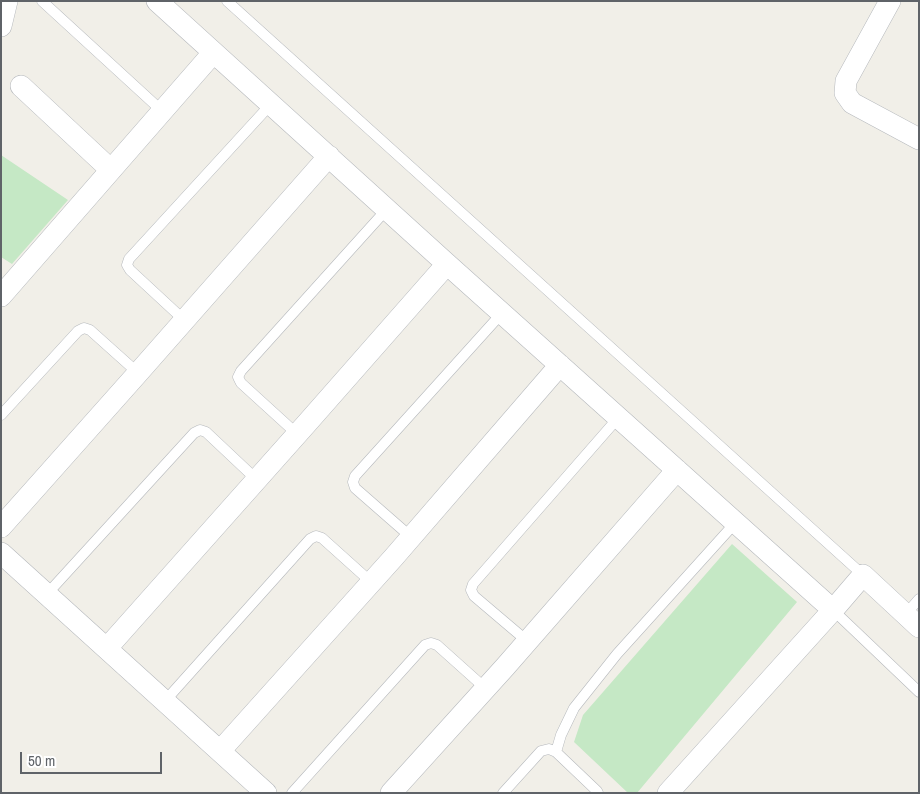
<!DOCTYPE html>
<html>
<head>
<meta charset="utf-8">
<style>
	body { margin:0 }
	#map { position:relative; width:920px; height:794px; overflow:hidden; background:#f1efe8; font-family:"Archivo Narrow",sans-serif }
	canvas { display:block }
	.frame { position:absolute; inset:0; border:2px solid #5f6368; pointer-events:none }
	.scale { position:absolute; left:20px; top:752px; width:142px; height:22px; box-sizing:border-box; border:2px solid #5f6368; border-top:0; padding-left:6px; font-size:15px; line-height:18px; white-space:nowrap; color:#5f6368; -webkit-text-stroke:4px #fff; paint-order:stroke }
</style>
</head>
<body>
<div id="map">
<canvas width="920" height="794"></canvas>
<div class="frame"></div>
<div class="scale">50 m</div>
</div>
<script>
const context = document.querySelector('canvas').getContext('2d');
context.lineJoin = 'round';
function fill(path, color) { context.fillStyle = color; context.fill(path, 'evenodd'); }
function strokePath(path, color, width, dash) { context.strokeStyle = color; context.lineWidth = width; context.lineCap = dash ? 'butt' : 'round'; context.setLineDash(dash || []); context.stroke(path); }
fill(new Path2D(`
	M1,155l67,45 -56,64 -11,-7z
	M732,544l65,58 -160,191h-9l-54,-51 9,-27z`), '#c5e8c5');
const lane = new Path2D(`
	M42,1l120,110
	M227,1l636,574
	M184,320l-54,-50 -3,-5 2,-6 142,-155
	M1,415l77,-84 6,-3 6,2 48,43
	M297,434l-56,-51 -3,-6 3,-6 146,-162
	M411,537l-56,-49 -2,-6 2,-6 147,-163
	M47,594l147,-161 6,-3 6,2 51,48
	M833,610l86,82
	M905,615l14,-16
	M527,641l-53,-45 -3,-6 2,-6 145,-166
	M165,701l145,-162 6,-3 6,2 49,44
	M556,752l5,-17 13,-27 43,-54 119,-132
	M292,793l133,-148 6,-2 6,2 48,43
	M503,793l38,-42 8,-2 7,3 41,39 1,2`);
const street = new Path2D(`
	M157,1l290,263 386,346
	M890,1l-44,80 -1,12 7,10 67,36
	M1,26l6,-25
	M21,86l90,84
	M1,296l212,-243
	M1,527l137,-154 191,-217
	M1,553l265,240
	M107,648l201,-226 139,-158
	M220,751l174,-194 166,-192
	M391,793l114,-126 172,-197
	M668,793l165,-183 30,-35 56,52`);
strokePath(lane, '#b5b8bc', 11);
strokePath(street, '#b5b8bc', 22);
strokePath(lane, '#fff', 10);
strokePath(street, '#fff', 21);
</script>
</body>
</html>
